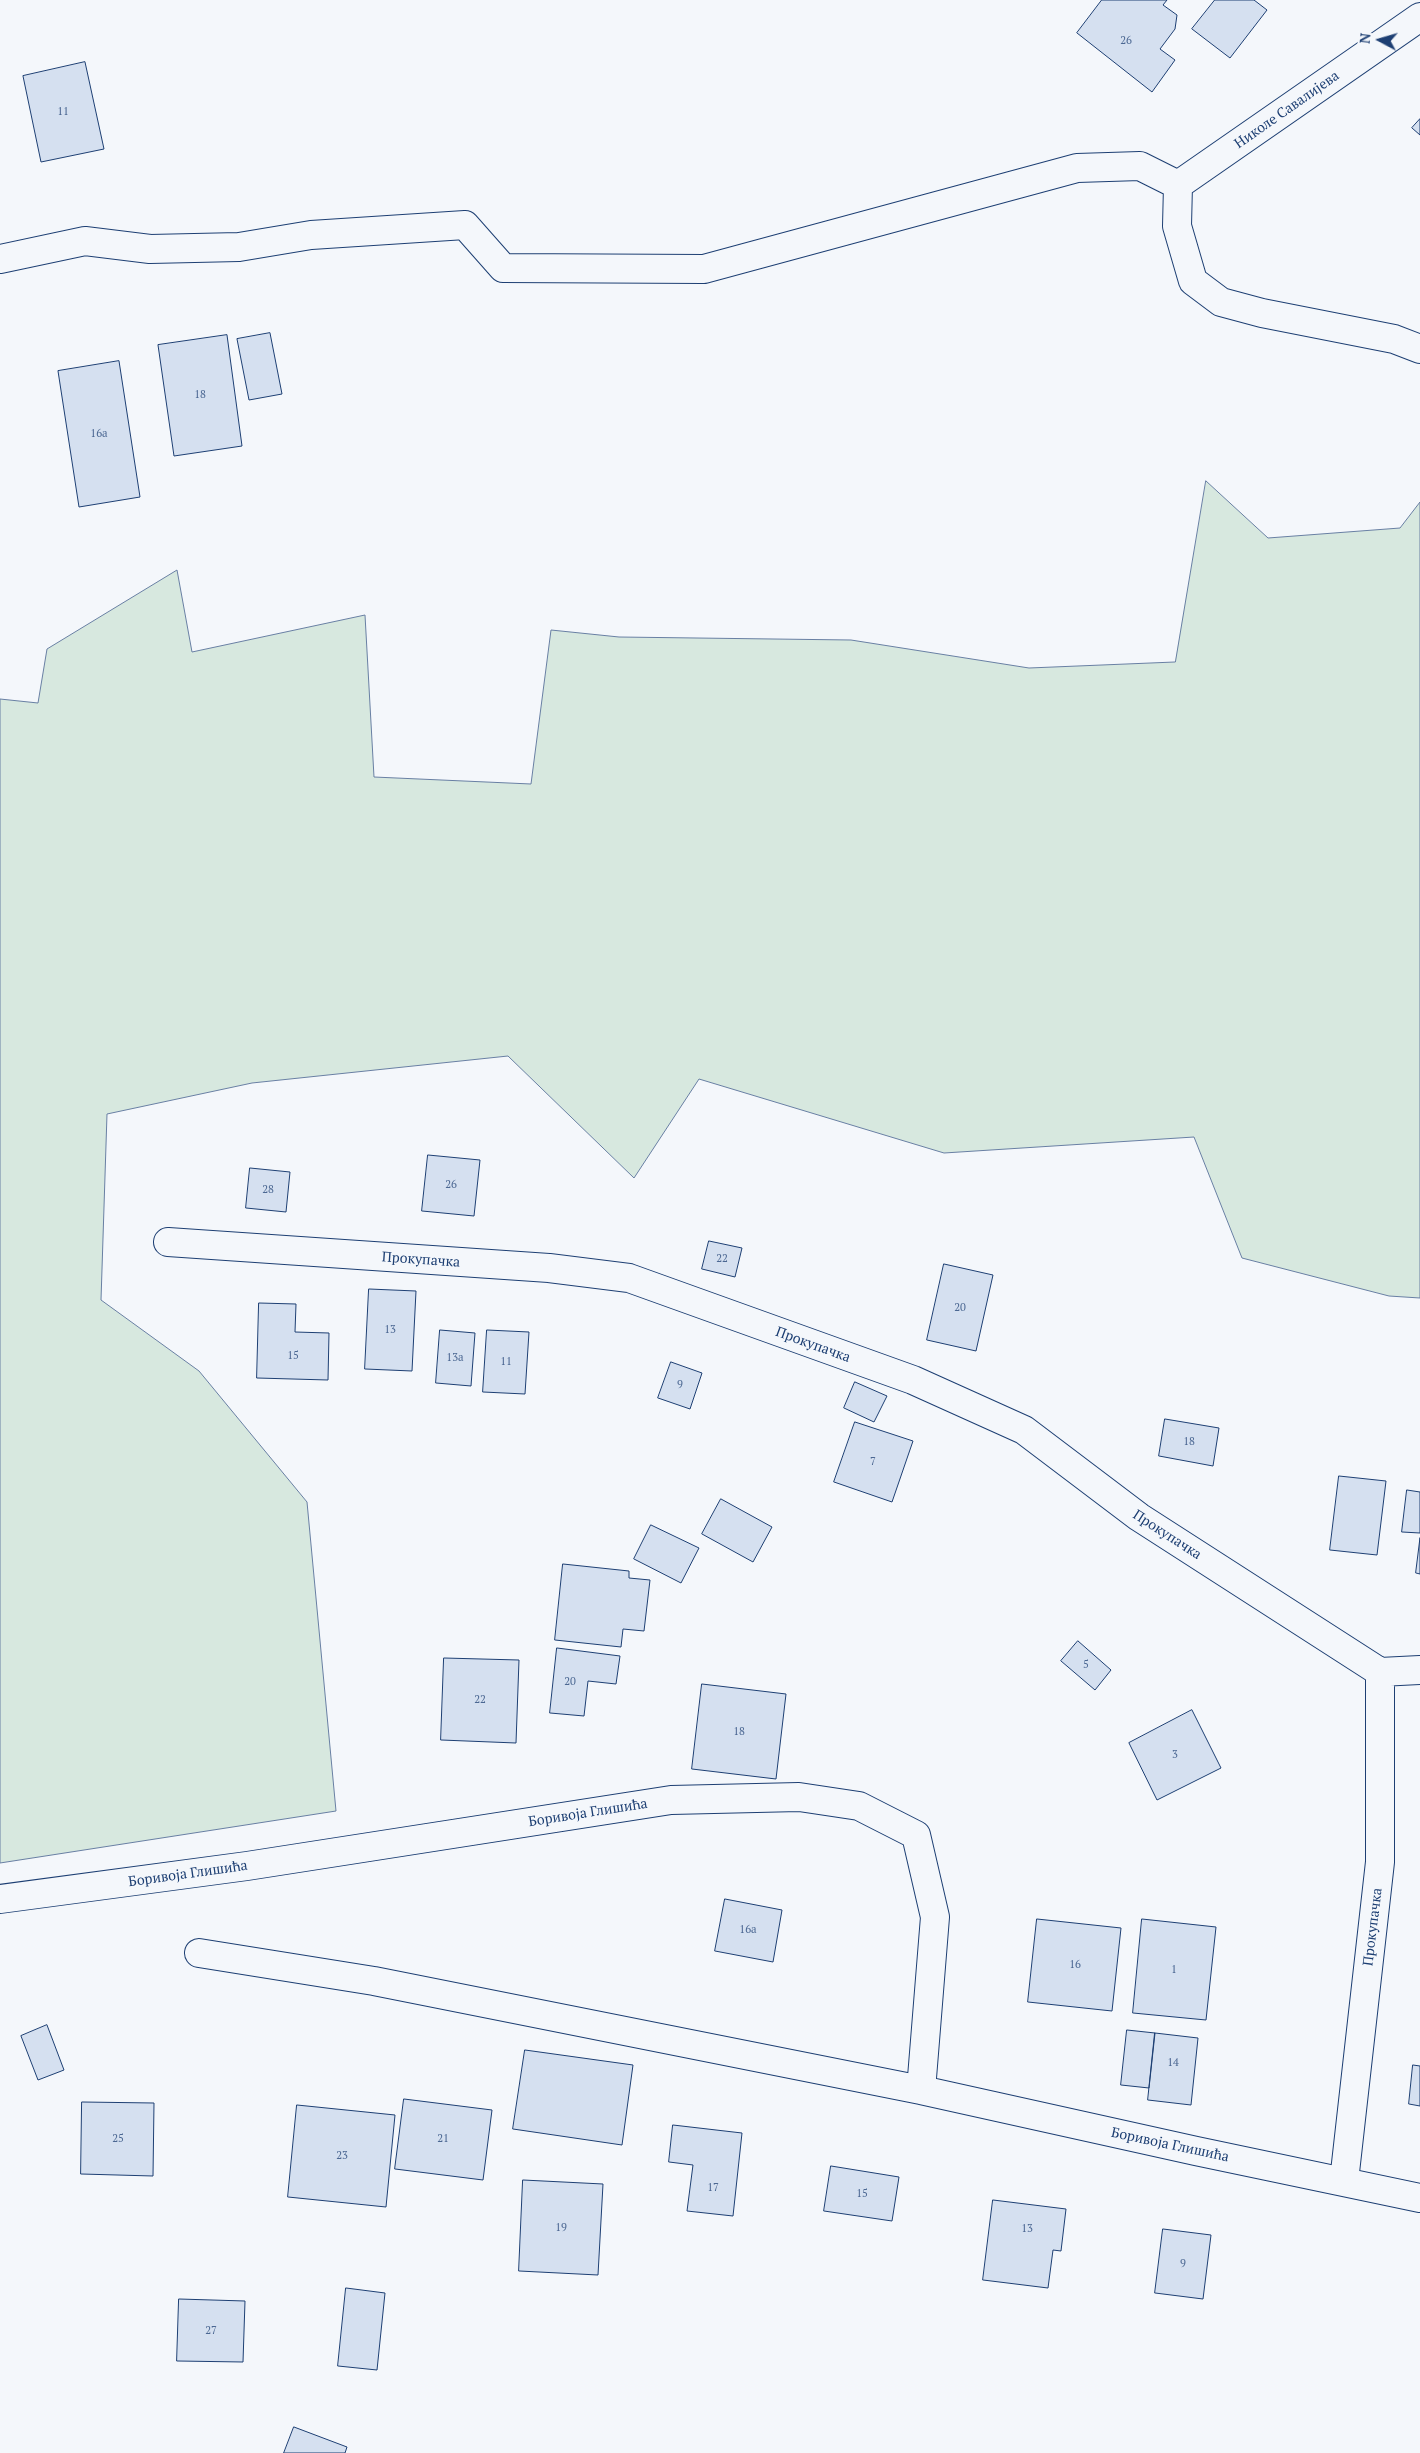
<!DOCTYPE html>
<html>
<head>
<meta charset="utf-8">
<style>
	body { margin:0 }
	#map { position:relative; width:1420px; height:2453px; overflow:hidden; background:#f4f7fb; font-family:"PT Serif",serif }
	canvas { display:block }
	.north { position:absolute; left:1355px; top:15px; width:50px; height:50px; -webkit-text-stroke:4px #f4f7fb; paint-order:stroke; rotate:276deg; font-size:14px; font-weight:700; line-height:20px; text-align:center; color:#1d3f73 }
	.north::after { content:''; display:block; margin:auto; width:18px; height:22px; background:#1d3f73; clip-path:polygon(50% 0,100% 100%,50% 72%,0 100%) }
</style>
</head>
<body>
<div id="map">
<canvas width="1420" height="2453"></canvas>
<div class="north">N</div>
</div>
<script>
const context = document.querySelector('canvas').getContext('2d');
context.lineJoin = 'round';
function fill(path, color) { context.fillStyle = color; context.fill(path, 'evenodd'); }
function strokePath(path, color, width, dash) { context.strokeStyle = color; context.lineWidth = width; context.lineCap = dash ? 'butt' : 'round'; context.setLineDash(dash || []); context.stroke(path); }
function label(font, color, halo, rows, align = 'center') {
  context.font = font + ' "PT Serif",serif'; context.lineWidth = 4; context.setLineDash([]); context.textBaseline = 'middle'; context.strokeStyle = halo; context.fillStyle = color; for (const [text, x, y, turn = 0] of rows) {
    context.save(); context.translate(x, y); context.rotate((+turn || 0) * Math.PI / 180); context.textAlign = isNaN(turn) ? turn : align; if (halo) context.strokeText(text, 0, 0); context.fillText(text, 0, 0); context.restore();
  }
}
const green = new Path2D(`
	M1206,481l62,57 132,-10 20,-26v796l-31,-2 -147,-38 -48,-121 -250,16 -245,-74 -65,99 -126,-122 -256,27 -145,31 -6,186 98,71 108,131 29,309 -336,52v-1164l38,4 9,-54 130,-79 15,82 173,-37 9,162 157,7 20,-154 68,7 232,3 178,28 146,-6z`);
fill(green, '#d7e8df');
strokePath(green, '#687fa3', 1);
const building = new Path2D(`
	M1102,0h65l-4,5 14,10 -2,14 -15,20 15,11 -23,32 -75,-59z
	M1215,0h39l13,10 -37,48 -38,-29z
	M85,62l19,87 -63,13 -18,-86z
	M1420,119v16l-8,-7z
	M270,333l12,61 -33,6 -12,-61z
	M227,335l15,111 -68,10 -16,-111z
	M119,361l21,136 -61,10 -21,-136z
	M428,1155l52,5 -6,56 -52,-5z
	M250,1168l40,4 -4,40 -40,-4z
	M709,1241l33,7 -7,29 -33,-8z
	M944,1264l49,11 -17,76 -49,-11z
	M369,1289l47,2 -4,80 -47,-2z
	M259,1303l37,1 -1,28 34,1 -1,47 -71,-2z
	M440,1330l35,3 -4,53 -35,-3z
	M487,1330l42,2 -4,62 -42,-2z
	M671,1362l31,11 -12,36 -32,-11z
	M855,1382l32,14 -13,26 -30,-14z
	M1165,1419l54,9 -6,38 -54,-10z
	M855,1422l58,19 -21,61 -58,-20z
	M1339,1476l47,5 -9,74 -47,-5z
	M1407,1490l13,2v41l-18,-1z
	M721,1499l51,28 -19,35 -51,-28z
	M651,1525l48,23 -18,35 -47,-24z
	M1420,1538v36l-4,-1z
	M563,1564l66,7v7l21,2 -6,51 -21,-2 -2,18 -66,-7z
	M1078,1641l33,29 -16,20 -34,-29z
	M557,1648l63,8 -4,28 -28,-3 -4,35 -34,-3z
	M444,1658l75,2 -3,83 -75,-3z
	M702,1684l84,10 -10,85 -84,-10z
	M1192,1710l29,58 -64,32 -28,-57z
	M725,1899l57,11 -9,52 -58,-11z
	M1037,1919l84,9 -9,83 -84,-9z
	M1142,1919l74,8 -10,93 -73,-7z
	M47,2025l17,45 -26,10 -17,-44z
	M1127,2030l28,3 -6,55 -28,-3z
	M1155,2033l43,5 -7,67 -43,-5z
	M525,2050l108,15 -11,80 -109,-16z
	M1413,2065l7,1v40l-11,-2z
	M404,2099l88,11 -9,70 -88,-11z
	M82,2102l72,1 -1,73 -72,-2z
	M297,2105l98,10 -9,92 -98,-10z
	M673,2125l69,8 -9,83 -46,-5 6,-46 -24,-3z
	M831,2166l68,11 -7,44 -68,-10z
	M523,2180l80,4 -5,91 -79,-4z
	M993,2200l73,9 -5,42 -8,-1 -5,38 -65,-8z
	M1163,2229l48,6 -8,64 -48,-6z
	M346,2288l39,5 -8,77 -39,-4z
	M179,2299l66,2 -2,61 -66,-1z
	M294,2427l53,20 -2,6h-61z`);
fill(building, '#d5e0f0');
strokePath(building, '#1d3f73', 1);
const minor = new Path2D(`
	M1178,185l-1,41 16,55 28,21 41,11 132,26 26,10
	M1178,185l242,-168
	M0,259l85,-18 65,8 89,-2 72,-12 154,-10 38,43 201,1 373,-101 63,-2 38,19
	M168,1242l381,26 80,10 284,102 111,50 115,87 241,155v190l-36,319
	M1380,1672l40,-2
	M0,1899l247,-33 424,-66 128,-3 60,9 57,29 19,82 -14,173 275,61 224,47
	M199,1953l175,28 547,109`);
strokePath(minor, '#1d3f73', 30);
strokePath(minor, '#f4f7fb', 28);
label('11px', '#4b6792', null, [
	["26",1126,41],
	["11",63,112],
	["18",200,395],
	["16a",99,434],
	["26",451,1185],
	["28",268,1190],
	["22",722,1259],
	["20",960,1308],
	["13",390,1330],
	["15",293,1356],
	["13a",455,1358],
	["11",506,1362],
	["9",680,1385],
	["18",1189,1442],
	["7",873,1462],
	["5",1086,1665],
	["20",570,1682],
	["22",480,1700],
	["18",739,1732],
	["3",1175,1755],
	["16a",748,1930],
	["16",1075,1965],
	["1",1174,1970],
	["14",1173,2063],
	["25",118,2139],
	["21",443,2139],
	["23",342,2156],
	["17",713,2188],
	["15",862,2194],
	["19",561,2228],
	["13",1027,2229],
	["9",1183,2264],
	["27",211,2331]
]);
label('14px', '#1d3f73', '#f4f7fb', [
	["Николе Савалијева",1287,110,-35],
	["Прокупачка",421,1260,4],
	["Прокупачка",813,1345,20],
	["Прокупачка",1167,1535,33],
	["Боривоја Глишића",588,1813,-9],
	["Боривоја Глишића",188,1874,-8],
	["Прокупачка",1373,1927,-83],
	["Боривоја Глишића",1170,2145,12]
]);
</script>
</body>
</html>
